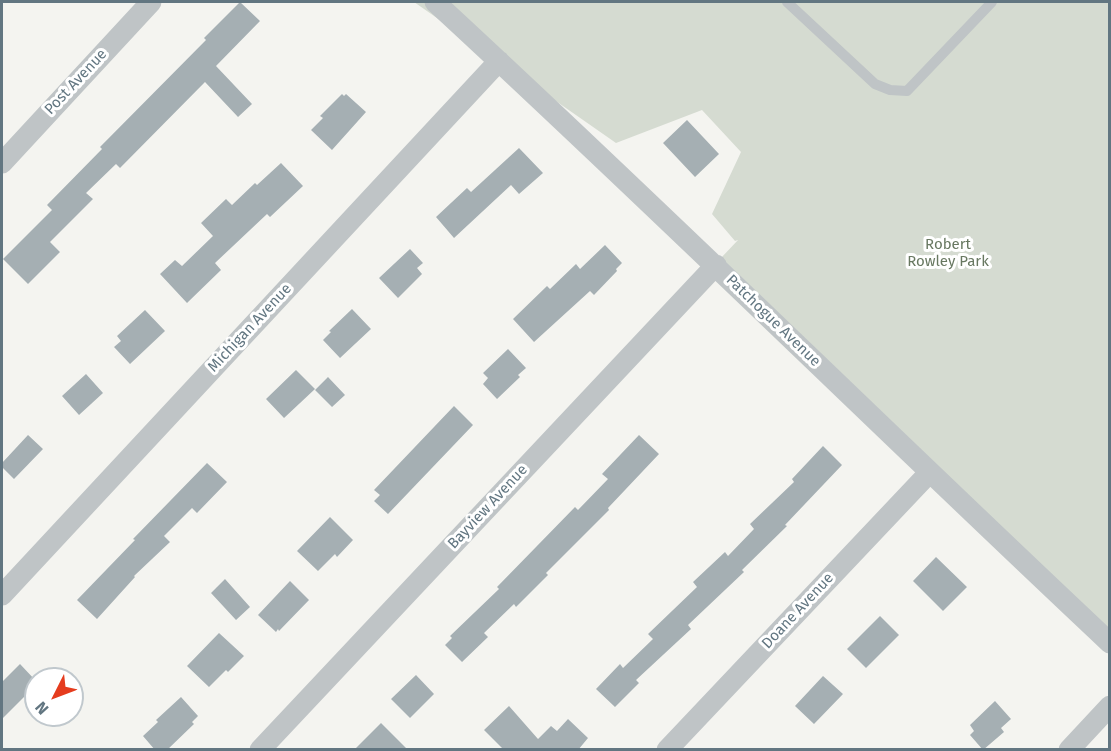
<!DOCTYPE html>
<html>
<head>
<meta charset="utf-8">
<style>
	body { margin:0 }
	#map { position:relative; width:1111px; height:751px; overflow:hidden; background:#f4f4f0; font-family:"Fira Sans",sans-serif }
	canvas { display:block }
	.frame { position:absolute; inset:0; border:3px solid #627681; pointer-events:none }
	.north { position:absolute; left:24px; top:667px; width:60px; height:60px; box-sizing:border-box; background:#fff; border:2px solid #c0c8cd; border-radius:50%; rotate:228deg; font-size:16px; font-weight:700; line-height:24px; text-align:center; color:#627681 }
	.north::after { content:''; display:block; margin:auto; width:21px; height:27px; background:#e53c1e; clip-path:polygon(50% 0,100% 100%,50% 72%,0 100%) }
</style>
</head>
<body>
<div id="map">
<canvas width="1111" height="751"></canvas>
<div class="frame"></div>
<div class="north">N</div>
</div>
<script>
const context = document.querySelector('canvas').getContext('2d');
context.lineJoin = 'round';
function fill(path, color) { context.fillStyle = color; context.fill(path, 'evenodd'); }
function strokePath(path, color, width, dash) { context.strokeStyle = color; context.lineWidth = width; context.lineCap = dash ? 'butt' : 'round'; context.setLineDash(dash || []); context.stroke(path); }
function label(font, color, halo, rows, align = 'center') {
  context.font = font + ' "Fira Sans",sans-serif'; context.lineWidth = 6; context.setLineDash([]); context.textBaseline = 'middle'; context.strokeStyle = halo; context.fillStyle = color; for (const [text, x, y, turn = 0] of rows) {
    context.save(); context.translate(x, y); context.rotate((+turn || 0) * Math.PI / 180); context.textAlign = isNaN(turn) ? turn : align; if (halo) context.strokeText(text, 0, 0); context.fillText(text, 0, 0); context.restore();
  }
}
fill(new Path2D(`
	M414,2h695v628l-388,-372 17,-18 -3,1 -23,-27 29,-62 -39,-42 -86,33z`), '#d5dbd1');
fill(new Path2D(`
	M240,2l20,19 -44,45 36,38 -14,13 -33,-35 -85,86 -4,-4 -30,29 7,6 -43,43 10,10 -32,32 -25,-25 49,-49 -5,-5 55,-56 -2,-2 106,-107 -2,-2z
	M342,94l2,2 2,-2 20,18 -34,38 -21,-20 12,-12 -3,-2z
	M687,120l32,34 -24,23 -32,-34z
	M519,148l24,25 -24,21 -8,-9 -57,53 -18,-21 31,-29 4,4z
	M281,163l22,23 -33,31 -3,-3 -52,49 6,7 -34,33 -27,-29 15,-14 7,6 31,-30 -12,-13 25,-24 6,6 23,-22 2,2z
	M605,245l17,18 -6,6 1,2 -23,24 -4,-4 -56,51 -21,-23 34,-33 3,3 26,-25 4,5z
	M410,249l13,14 -6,5 5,6 -24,24 -19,-20z
	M352,309l19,20 -31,29 -17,-18 8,-8 -2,-1z
	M145,310l20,21 -35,33 -16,-17 7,-6 -4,-5z
	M508,349l18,19 -8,7 2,2 -23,22 -14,-15 5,-6 -5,-5z
	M296,370l19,19 -31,29 -18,-19z
	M86,374l17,19 -24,22 -17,-19z
	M328,377l17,18 -13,12 -17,-17z
	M454,406l19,19 -85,89 -14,-13 6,-6 -6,-5z
	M28,435l15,14 -29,30 -12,-12v-4z
	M639,435l20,19 -51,54 1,2 -63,63 2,2 -32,32 -2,-3 -30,29 4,4 -26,25 -17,-17 7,-7 -2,-2 49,-47 -2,-2 78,-80 3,3 30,-31 -6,-5z
	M823,446l19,19 -57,60 2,1 -45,44 2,2 -56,53 3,4 -55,51 3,3 -24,24 -19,-18 24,-25 3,4 30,-29 -5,-5 49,-47 -4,-5 32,-30 3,4 26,-27 -4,-5 44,-42 -2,-3z
	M207,463l20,19 -30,31 -5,-5 -28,28 6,6 -36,34 1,1 -38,42 -20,-19 58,-60 -2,-1z
	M330,517l23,23 -16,17 -2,-3 -17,17 -21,-20z
	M936,557l31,30 -24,24 -30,-30z
	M225,579l25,28 -14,13 -25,-27z
	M290,581l19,19 -30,31 -1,-2 -2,3 -18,-17z
	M880,616l19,19 -33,33 -19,-19z
	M219,633l25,23 -16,16 -2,-2 -17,17 -22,-21z
	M20,664l16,17v4l-34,34v-37z
	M416,675l18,19 -24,24 -19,-19z
	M823,676l20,18 -29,30 -19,-18z
	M181,697l17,19 -6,6 2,2 -27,26h-12l-12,-14 15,-14 -2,-2z
	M995,701l16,18 -10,9 3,4 -21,18 -13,-15 4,-4 -4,-6z
	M509,706l29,33 13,-13 6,5 11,-12 20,19 -10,12h-74l-20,-20z
	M381,723l27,27h-54z`), '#a5afb3');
strokePath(new Path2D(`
	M787,2l88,82 15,6 17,1 85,-89`), '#bfc4c6', 10);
strokePath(new Path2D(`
	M435,2c228,210 448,428 675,641
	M2,163l149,-161
	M2,595l497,-534
	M260,750l456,-485
	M667,750l262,-277
	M1069,750l41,-44`), '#bfc4c6', 21);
label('15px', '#627681', '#fff', [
	["Post Avenue",76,82,-47],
	["Patchogue Avenue",773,321,44],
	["Michigan Avenue",250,328,-47],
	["Bayview Avenue",488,507,-47],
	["Doane Avenue",798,611,-47]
]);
label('15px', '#687861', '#fff', [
	["Robert",948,245],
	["Rowley Park",948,262]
]);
</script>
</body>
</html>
